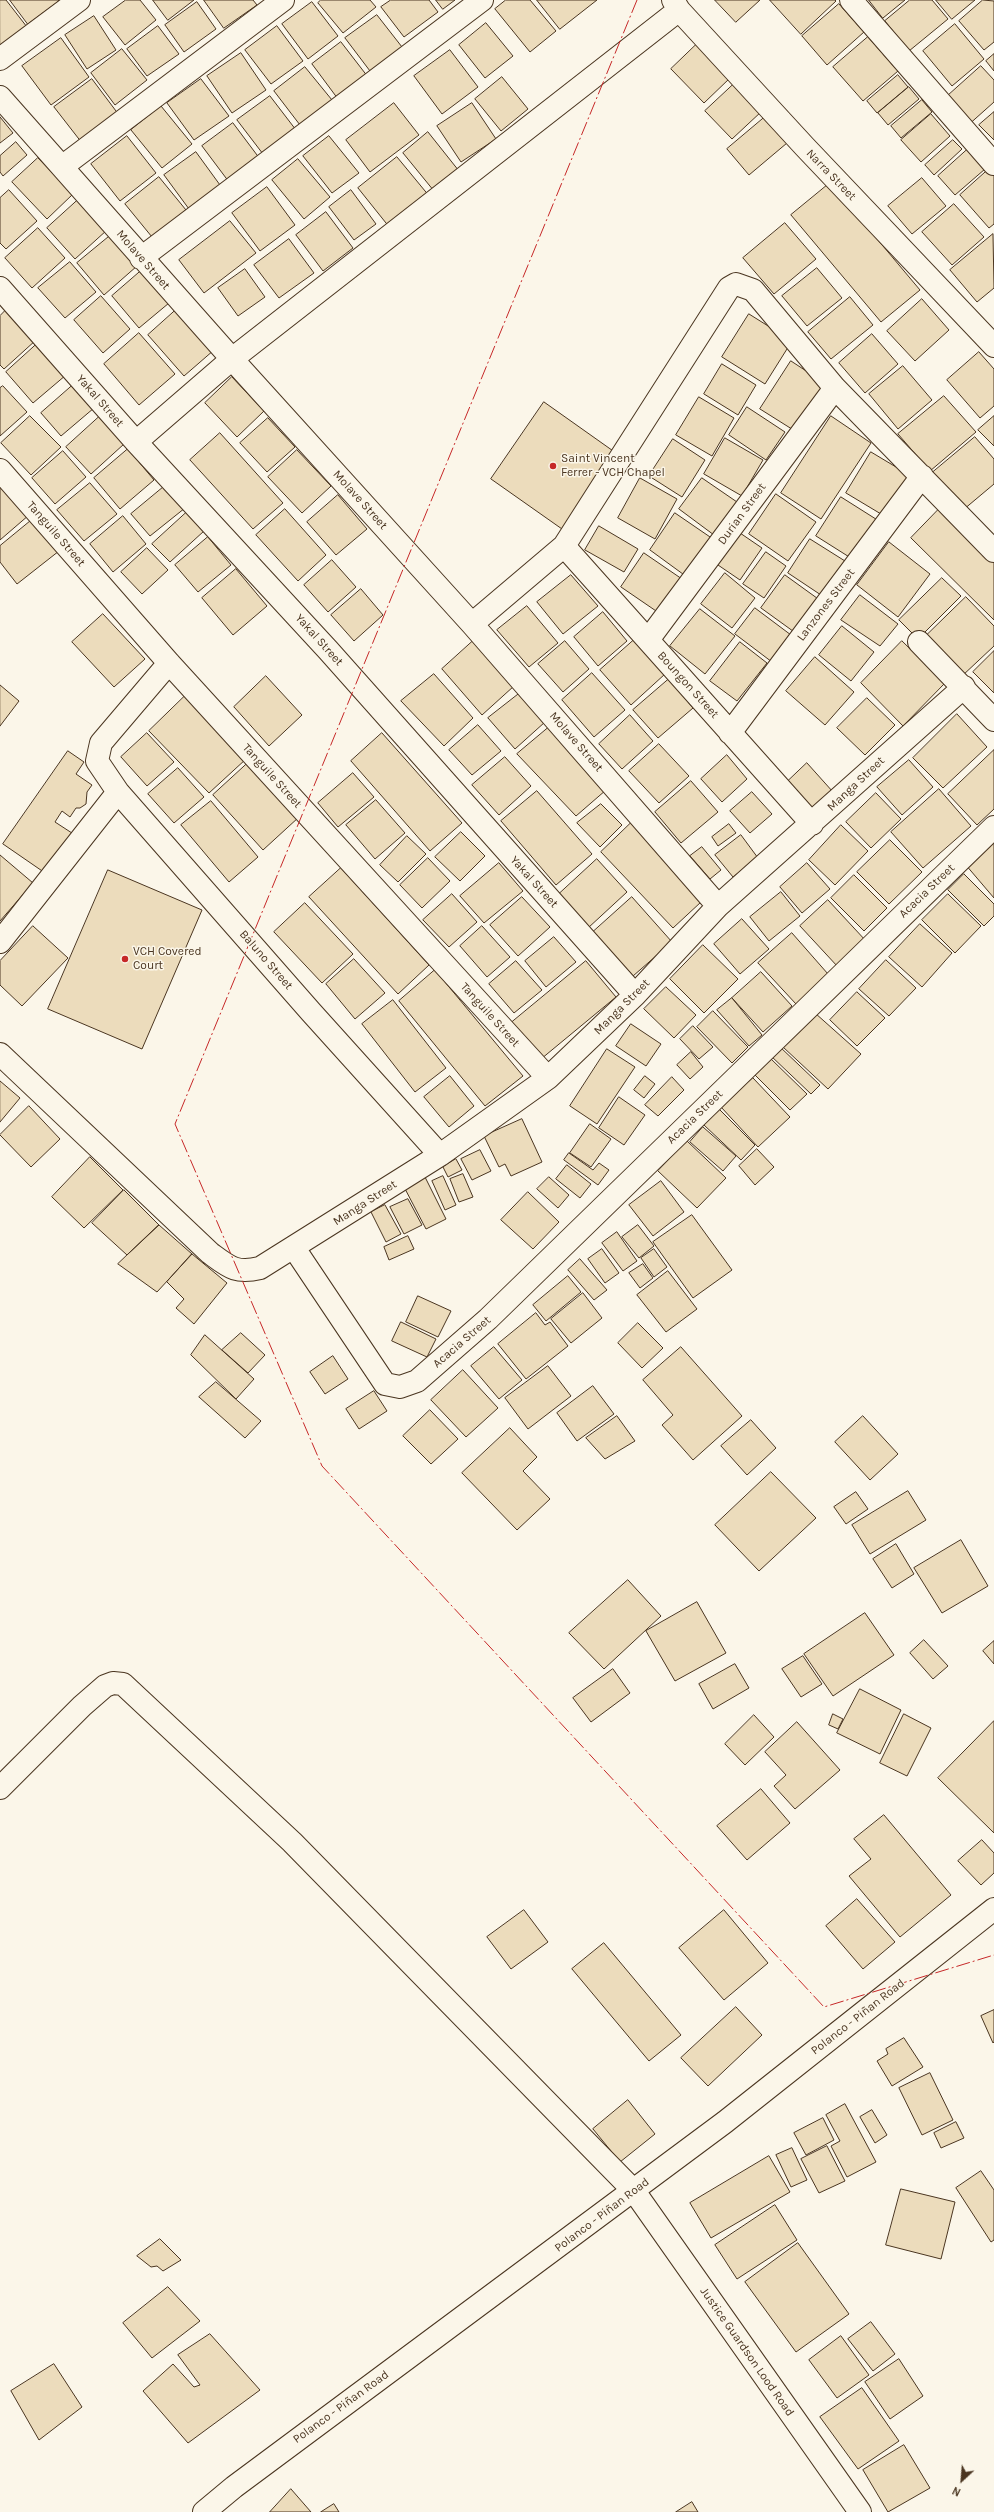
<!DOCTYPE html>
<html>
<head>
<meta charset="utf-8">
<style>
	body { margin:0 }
	#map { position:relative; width:994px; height:2512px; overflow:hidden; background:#fbf6e9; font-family:Karla,sans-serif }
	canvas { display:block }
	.north { position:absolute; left:942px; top:2460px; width:40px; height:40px; -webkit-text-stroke:3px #fbf6e9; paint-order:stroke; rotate:206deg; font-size:11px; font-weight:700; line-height:16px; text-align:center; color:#4a3520 }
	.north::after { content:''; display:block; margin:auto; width:14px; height:18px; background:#4a3520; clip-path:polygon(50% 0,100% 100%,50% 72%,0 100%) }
</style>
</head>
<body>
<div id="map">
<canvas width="994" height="2512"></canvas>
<div class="north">N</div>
</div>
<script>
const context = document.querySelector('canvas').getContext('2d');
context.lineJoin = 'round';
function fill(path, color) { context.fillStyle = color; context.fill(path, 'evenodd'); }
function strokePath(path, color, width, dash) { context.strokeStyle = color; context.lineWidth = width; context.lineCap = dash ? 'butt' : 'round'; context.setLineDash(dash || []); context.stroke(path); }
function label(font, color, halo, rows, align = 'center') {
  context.font = font + ' Karla,sans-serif'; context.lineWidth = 3; context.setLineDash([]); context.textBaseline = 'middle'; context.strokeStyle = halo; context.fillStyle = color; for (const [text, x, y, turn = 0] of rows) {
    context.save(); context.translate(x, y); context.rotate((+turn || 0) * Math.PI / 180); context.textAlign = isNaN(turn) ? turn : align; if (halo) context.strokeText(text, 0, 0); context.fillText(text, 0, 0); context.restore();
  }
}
const building = new Path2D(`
	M0,0h6l21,27 -27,20z
	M10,0h48l1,1 -31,23z
	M126,0h14l16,20 -31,25 -22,-28z
	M153,0h41l-26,20z
	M204,0h49l4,5 -33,23z
	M321,0h49l6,7 -33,26 -25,-30z
	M391,0h38l9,12 -34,25 -23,-30z
	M436,0h19l-12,9z
	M506,0h24l26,31 -26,21 -35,-43z
	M537,0h60l-37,29z
	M715,0h45l-24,22z
	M770,0h65l1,1 -35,33z
	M869,0h36l-22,18z
	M910,0h22l16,19 -39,32 -24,-30z
	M936,0h39l-23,19z
	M983,0l11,1v41l-10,8 -25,-29z
	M197,2l19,27 -32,23 -19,-27z
	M312,2l26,34 -30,23 -26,-35z
	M839,4l25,28 -37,33 -25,-29z
	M377,15l25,32 -32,24 -25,-33z
	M94,16l22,34 -29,19 -22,-34z
	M486,23l27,33 -28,22 -26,-33z
	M955,24l29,35 -32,27 -29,-35z
	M158,26l21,28 -32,22 -20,-27z
	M277,26l26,35 -32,23 -26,-34z
	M868,37l30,34 -35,30 -30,-34z
	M61,38l28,39 -38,28 -29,-39z
	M341,42l27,35 -30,22 -26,-35z
	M697,44l33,34 -26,25 -33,-34z
	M122,49l25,31 -32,25 -24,-32z
	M450,50l28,37 -36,27 -28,-38z
	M241,53l25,37 -34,23 -25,-37z
	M994,54v17l-8,-10z
	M981,66l13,14v22l-28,25 -24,-26z
	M305,67l27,33 -32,25 -26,-34z
	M898,75l10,12 -31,26 -10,-12z
	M502,77l26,32 -27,22 -26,-32z
	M92,79l27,36 -37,28 -28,-36z
	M201,79l28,37 -35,24 -27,-37z
	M735,83l27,28 -30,28 -27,-28z
	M909,87l10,12 -31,26 -10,-12z
	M270,96l26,34 -33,24 -26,-34z
	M922,100l10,12 -31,26 -10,-12z
	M394,103l25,32 -49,37 -24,-32z
	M472,103l24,36 -35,23 -24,-36z
	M161,106l31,38 -30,24 -31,-38z
	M994,112v28l-15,-15z
	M931,114l19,22 -29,26 -20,-22z
	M0,117l13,16 -13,10z
	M765,117l22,26 -38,32 -22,-26z
	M233,123l27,36 -31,23 -27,-36z
	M428,132l31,39 -25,20 -31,-38z
	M127,136l29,37 -36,28 -29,-37z
	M329,136l30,37 -27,20 -29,-37z
	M953,140l9,9 -28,26 -9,-10z
	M16,142l11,13 -24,21 -3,-4v-16z
	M968,149l17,20 -30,26 -17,-19z
	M196,152l24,33 -31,24 -25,-34z
	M397,157l33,40 -40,31 -32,-40z
	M38,158l35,36 -26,25 -35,-37z
	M298,159l32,38 -26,22 -32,-39z
	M989,169l5,6v49l-5,4 -29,-33z
	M159,177l27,33 -34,27 -27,-33z
	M922,178l24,28 -34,28 -24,-28z
	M830,183l90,107 -39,32 -90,-107z
	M267,187l28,38 -35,26 -28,-38z
	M9,190l28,31 -31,28 -6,-6v-45z
	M351,190l25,34 -22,16 -25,-33z
	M79,199l28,31 -32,29 -28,-31z
	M954,204l30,33 -32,28 -30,-33z
	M326,212l27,36 -30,23 -27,-36z
	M230,221l26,32 -52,40 -25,-33z
	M785,223l31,36 -42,35 -31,-36z
	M38,228l27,30 -33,30 -27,-30z
	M993,234l1,54 -17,14 -27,-32z
	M111,235l26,31 -33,29 -27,-32z
	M289,239l25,34 -35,25 -25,-33z
	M70,262l26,30 -31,26 -27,-30z
	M817,268l25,30 -35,28 -25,-30z
	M245,269l20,28 -27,19 -20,-28z
	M142,270l27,33 -30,25 -27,-32z
	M101,296l29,33 -27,24 -29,-33z
	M850,297l23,28 -42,34 -23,-27z
	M922,299l27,31 -34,31 -28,-30z
	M7,309l29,31 -32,29 -4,-4v-49z
	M177,309l37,41 -30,26 -36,-41z
	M749,314l43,27 -27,43 -43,-27z
	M139,333l36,41 -36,31 -35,-41z
	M872,334l26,30 -33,29 -26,-30z
	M38,343l28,32 -33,28 -27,-31z
	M979,352l15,17v37l-14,12 -33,-38z
	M791,361l35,23 -31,47 -35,-22z
	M722,364l34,21 -18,30 -34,-21z
	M903,366l29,34 -34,29 -29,-35z
	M232,377l32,34 -27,26 -32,-34z
	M73,385l21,23 -33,28 -20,-23z
	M3,386l24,26 -27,24v-48z
	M944,396l32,36 -46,39 -32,-37z
	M699,397l35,21 -22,38 -36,-21z
	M544,402l72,51 -54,76 -71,-50z
	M747,407l38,25 -19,28 -37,-25z
	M30,416l31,31 -30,28 -30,-32z
	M831,416l40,27 -50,76 -40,-26z
	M994,416v30l-16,-16z
	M99,417l25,27 -33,30 -25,-27z
	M268,418l27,29 -28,25 -27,-29z
	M220,433l63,70 -30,26 -63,-69z
	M975,437l19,22v25l-31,26 -31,-37z
	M725,438l38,22 -21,36 -38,-22z
	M673,439l32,21 -23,37 -33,-21z
	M128,449l26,31 -34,29 -26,-31z
	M297,450l34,36 -29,27 -34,-36z
	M63,451l23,26 -31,27 -23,-26z
	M871,452l40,24 -25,41 -40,-24z
	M640,478l37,21 -22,40 -37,-21z
	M702,478l35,24 -23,33 -35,-26z
	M90,483l27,31 -33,27 -27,-31z
	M3,485l26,30 -29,25v-52z
	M166,485l19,23 -35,28 -19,-22z
	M776,494l40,28 -28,39 -39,-27z
	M338,495l29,34 -31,26 -29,-33z
	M841,497l38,24 -25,39 -38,-24z
	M941,507l53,53v60l-83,-82z
	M285,509l41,46 -28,26 -42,-46z
	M187,512l17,19 -34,31 -18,-18z
	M675,513l38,26 -26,38 -37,-27z
	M123,516l23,28 -33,28 -23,-28z
	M33,519l26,32 -42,33 -17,-22v-16z
	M599,526l39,23 -14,23 -39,-22z
	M740,533l22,15 -22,32 -22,-15z
	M208,537l23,28 -33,27 -23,-27z
	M810,539l35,22 -24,34 -33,-22z
	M889,542l41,32 -32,43 -41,-32z
	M147,548l21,22 -26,24 -21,-22z
	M766,552l20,14 -22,32 -21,-14z
	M644,553l38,26 -23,34 -38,-26z
	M332,560l24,27 -28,25 -24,-27z
	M236,569l31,37 -34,29 -31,-37z
	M725,573l30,25 -23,30 -31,-24z
	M571,575l27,31 -35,28 -26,-32z
	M785,575l36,26 -24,33 -36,-26z
	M942,578l19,18 -43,43 -19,-19z
	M361,589l22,26 -29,26 -23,-26z
	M860,595l38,29 -18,22 -39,-26z
	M966,597l28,29v20l-32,30 -37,-39z
	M527,606l31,37 -29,24 -32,-37z
	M755,608l36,27 -19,27 -37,-28z
	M700,609l35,27 -30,38 -35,-28z
	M603,612l24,29 -29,25 -24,-29z
	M103,614l42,45 -31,28 -42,-45z
	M842,626l32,26 -23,29 -32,-26z
	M634,640l31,34 -34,31 -31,-35z
	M473,641l41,45 -32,29 -40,-46z
	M565,641l24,28 -26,23 -25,-28z
	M902,641l43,42 -42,43 -42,-43z
	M740,642l27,21 -30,38 -27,-20z
	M994,651v42l-21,-21z
	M815,657l39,35 -29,33 -39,-34z
	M592,673l33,37 -31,27 -32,-37z
	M434,674l39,44 -29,28 -43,-45z
	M266,676l36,39 -33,31 -35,-39z
	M669,679l24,29 -35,30 -25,-28z
	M0,685l19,16 -19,25z
	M520,693l25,29 -30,27 -27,-31z
	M185,696l61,63 -37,34 -60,-62z
	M867,698l28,27 -30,30 -28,-27z
	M957,714l30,33 -44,41 -30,-30z
	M630,715l23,26 -31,28 -23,-25z
	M478,725l23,26 -29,24 -23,-25z
	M548,728l58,62 -30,26 -59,-62z
	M147,733l27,29 -27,24 -26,-29z
	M382,733l80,90 -32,28 -79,-90z
	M659,744l30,32 -30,27 -30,-32z
	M994,750v59l-17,16 -29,-31z
	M68,751l16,11 -8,12 16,11 -5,7 -1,12 -6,4h-4l-6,9 -8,-6 -7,11 20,13 -27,40 -45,-31z
	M727,755l20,24 -25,23 -21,-23z
	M505,757l26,29 -32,29 -27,-30z
	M909,760l24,27 -31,28 -25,-28z
	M249,762l50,55 -36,33 -50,-55z
	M807,763l26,29 -22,19 -25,-28z
	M178,768l26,29 -30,26 -26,-29z
	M353,773l21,24 -36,30 -20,-24z
	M691,781l27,31 -37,31 -26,-31z
	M939,789l32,37 -48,42 -32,-36z
	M537,791l55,63 -36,31 -55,-64z
	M752,792l20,22 -22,19 -20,-22z
	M876,793l25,26 -30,29 -25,-26z
	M376,800l29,33 -30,26 -29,-34z
	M211,801l47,56 -29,25 -48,-57z
	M601,804l21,21 -22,22 -23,-24z
	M631,823l70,79 -28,26 -72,-76z
	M729,824l7,9 -18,13 -6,-9z
	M841,825l27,26 -33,34 -26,-25z
	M461,832l24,24 -25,25 -25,-24z
	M741,835l17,23 -25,19 -18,-22z
	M407,836l19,18 -28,28 -18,-17z
	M994,839v59l-29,-34z
	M890,840l32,32 -33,32 -32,-32z
	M702,847l19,23 -11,9 -20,-23z
	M0,855l33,28 -33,38z
	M428,858l22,23 -28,27 -22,-23z
	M597,859l30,33 -39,36 -30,-33z
	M499,863l24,28 -39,32 -24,-27z
	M807,863l23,26 -28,24 -22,-26z
	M341,868l88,97 -31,29 -89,-97z
	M108,870l94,40 -60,139 -94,-40z
	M964,874l30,30v12l-10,10 -36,-36z
	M854,875l33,33 -23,23 -33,-33z
	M781,892l19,24 -31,25 -19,-24z
	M452,894l25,28 -28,25 -26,-27z
	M948,894l33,32 -26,27 -33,-33z
	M522,897l28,30 -32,29 -28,-31z
	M632,897l40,45 -39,34 -40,-44z
	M828,900l38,41 -28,26 -38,-41z
	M305,903l48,51 -31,29 -48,-51z
	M742,919l27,30 -29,25 -26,-30z
	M920,924l32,29 -30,34 -33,-30z
	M33,926l35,32 -46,48 -22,-21v-24z
	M482,926l28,31 -23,20 -27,-31z
	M792,933l36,41 -32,30 -38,-41z
	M554,937l22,25 -30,25 -21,-26z
	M703,945l35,34 -34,34 -34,-34z
	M354,959l31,34 -30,26 -29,-35z
	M886,960l30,28 -27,28 -30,-27z
	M516,961l26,29 -28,23 -25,-29z
	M586,961l30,36 -75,62 -30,-36z
	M435,970l88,106 -38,30 -86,-105z
	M761,972l31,34 -29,26 -31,-34z
	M666,987l30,28 -22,23 -30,-29z
	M857,992l28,26 -28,28 -27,-26z
	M732,998l30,37 -13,11 -32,-36z
	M393,1000l53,68 -31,24 -53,-68z
	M713,1011l35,36 -16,16 -35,-36z
	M815,1013l46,41 -33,35 -45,-42z
	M631,1024l30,20 -15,22 -30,-20z
	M693,1026l20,21 -14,12 -19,-20z
	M779,1046l41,39 -9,9 -41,-39z
	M607,1049l28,18 -38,57 -27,-18z
	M691,1052l12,15 -13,12 -13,-14z
	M769,1057l38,37 -17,16 -37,-37z
	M450,1076l24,30 -25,21 -25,-30z
	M645,1076l10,8 -11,14 -10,-8z
	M672,1077l12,13 -26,26 -13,-11z
	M753,1078l37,39 -32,30 -37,-40z
	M0,1081l20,17 -20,24z
	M619,1097l26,18 -21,30 -25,-17z
	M29,1106l31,33 -29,28 -31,-32z
	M719,1109l36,36 -14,15 -37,-35z
	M522,1119l20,43 -31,14 -6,-12 -6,3 -15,-31z
	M590,1124l21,15 -20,28 -21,-14z
	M703,1127l33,29 -13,15 -33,-29z
	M687,1141l39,37 -29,30 -39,-37z
	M757,1149l17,18 -19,18 -16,-19z
	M480,1150l11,21 -19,9 -11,-21z
	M569,1153l24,17 6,-7 10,7 -11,15 -34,-25z
	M90,1157l33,33 -39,38 -32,-31z
	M456,1159l6,11 -14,7 -5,-10z
	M567,1165l24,19 -11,14 -24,-19z
	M463,1174l10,23 -14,5 -9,-23z
	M424,1175l22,44 -20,10 -23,-44z
	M443,1176l13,29 -11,5 -13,-29z
	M549,1177l20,18 -11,13 -21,-19z
	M661,1181l23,31 -31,24 -24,-31z
	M124,1190l35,35 -32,30 -35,-32z
	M528,1192l31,30 -26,27 -32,-29z
	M408,1199l14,26 -18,9 -14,-27z
	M385,1205l16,29 -15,8 -15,-30z
	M692,1215l40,55 -39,28 -40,-56z
	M159,1225l33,29 -35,38 -39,-28z
	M638,1225l16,21 -15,12 -17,-21z
	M617,1232l20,29 -14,10 -21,-28z
	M408,1236l6,13 -25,11 -5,-13z
	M602,1249l17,24 -14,10 -17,-24z
	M654,1249l13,18 -13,10 -13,-19z
	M192,1254l35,29 -33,41 -18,-16 8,-9 -17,-17z
	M580,1259l27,31 -13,10 -26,-30z
	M643,1264l10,14 -13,10 -11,-15z
	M668,1271l29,38 -31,23 -29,-37z
	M568,1276l13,16 -35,29 -13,-16z
	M583,1293l19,25 -31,25 -20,-24z
	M418,1296l33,15 -13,26 -32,-15z
	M536,1313l9,12 5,-3 18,24 -42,33 -28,-35z
	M401,1322l35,17 -9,18 -35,-16z
	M638,1323l25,25 -21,20 -24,-25z
	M241,1333l24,22 -17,18 -26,-23z
	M205,1335l49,44 -18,20 -45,-44z
	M494,1347l28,33 -23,19 -28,-33z
	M681,1347l61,69 -49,44 -31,-35 11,-10 -30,-35z
	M333,1356l15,23 -23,15 -15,-22z
	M548,1366l23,30 -43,33 -23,-31z
	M463,1370l35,38 -32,29 -35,-37z
	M216,1382l45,39 -16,17 -46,-41z
	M593,1386l21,28 -37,27 -20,-28z
	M374,1391l13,20 -28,18 -13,-20z
	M430,1410l28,29 -27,25 -28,-28z
	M617,1416l18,25 -30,18 -19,-21z
	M863,1416l35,38 -28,26 -35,-38z
	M751,1420l25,28 -29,27 -26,-29z
	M510,1428l27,29 -14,14 27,28 -33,31 -55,-57z
	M771,1472l45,46 -57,53 -44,-46z
	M908,1491l18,29 -56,34 -18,-29z
	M856,1492l12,17 -22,15 -12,-17z
	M961,1540l27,46 -46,27 -28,-45z
	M896,1544l18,30 -22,14 -19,-29z
	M628,1580l33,36 -57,53 -35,-36z
	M697,1602l29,51 -51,28 -29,-50z
	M865,1613l29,42 -61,41 -29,-42z
	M924,1640l24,26 -15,13 -23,-26z
	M994,1641v23l-11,-13z
	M803,1656l19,28 -21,13 -19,-28z
	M735,1664l14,24 -36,21 -14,-25z
	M613,1669l17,24 -39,29 -18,-24z
	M860,1689l41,21 -21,44 -43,-21z
	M833,1714l10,5 -5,10 -9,-4z
	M904,1714l27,14 -24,48 -27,-13z
	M754,1715l20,22 -29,28 -20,-21z
	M994,1721v112l-56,-55z
	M797,1722l43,48 -45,39 -21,-23 12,-11 -21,-23z
	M761,1789l29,34 -43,37 -30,-34z
	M884,1815l67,80 -51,42 -51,-61 22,-17 -17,-20z
	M982,1840l12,13v20l-13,12 -23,-24z
	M857,1899l38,43 -32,27 -37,-43z
	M524,1910l24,32 -37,27 -24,-32z
	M724,1910l44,53 -44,37 -45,-52z
	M604,1943l77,92 -32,26 -77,-92z
	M736,2007l26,28 -54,51 -27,-28z
	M994,2010v32l-1,1 -12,-27z
	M904,2038l19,29 -31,19 -15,-25 11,-7 -2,-5z
	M930,2073l23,47 -31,15 -23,-47z
	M628,2100l27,34 -35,28 -27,-33z
	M845,2104l31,58 -29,15 -16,-31 9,-5 -14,-26z
	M872,2110l15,25 -12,8 -15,-26z
	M823,2118l11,22 -28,15 -12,-22z
	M956,2122l8,16 -23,10 -7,-15z
	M827,2146l18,35 -26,12 -18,-34z
	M792,2148l15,32 -16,7 -15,-32z
	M769,2156l21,36 -79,46 -21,-35z
	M981,2171l13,19v50l-3,2 -35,-54z
	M901,2189l54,13 -14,57 -55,-14z
	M775,2205l22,35 -60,39 -22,-34z
	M160,2239l21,21 -18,11 -6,-5 -6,1 -14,-11z
	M798,2243l51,71 -53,38 -51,-70z
	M168,2287l32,34 -48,37 -29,-35z
	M871,2322l24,32 -22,17 -25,-32z
	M210,2334l50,56 -72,53 -45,-52 30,-27 21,23 6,-2 -22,-30z
	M841,2336l28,39 -32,23 -28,-38z
	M899,2359l24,37 -33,23 -25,-37z
	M54,2364l28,43 -43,33 -28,-49z
	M862,2388l37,53 -41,28 -38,-52z
	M904,2445l26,43 -42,24 -25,-42z
	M291,2489l20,23h-41z
	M692,2502l6,10h-22z
	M334,2504l5,8h-18z`);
fill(building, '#ecdcbc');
strokePath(building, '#4a3520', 1);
const minor = new Path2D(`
	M673,0l6,10 126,137 189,199
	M851,0l143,164
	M0,59l79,-59
	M0,97l232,262 240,265 246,282
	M63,166l220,-166
	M141,258l341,-258
	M0,288l136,154 192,208 307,345
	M136,442l96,-83 447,-349
	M0,470l169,193 379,415
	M564,546l248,278
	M472,624l92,-78 165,-258 7,-4 17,6 82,98 159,163
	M648,640l187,-252
	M919,642l75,78
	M169,663l-68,80 -4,18 21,31 193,220 129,143
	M730,733l192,-257
	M0,942l118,-150
	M0,1054l210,199c19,14 26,21 50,15l180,-113 108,-77 87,-83 83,-89 246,-219
	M294,1248l91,136 15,3 17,-6 71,-62 506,-492
	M0,1788l82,-82 23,-20 8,-3 10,1 169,158 342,349 226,321`);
const major = new Path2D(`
	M204,2512l30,-25 491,-365 269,-213`);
strokePath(minor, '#4a3520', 24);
strokePath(major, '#4a3520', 24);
strokePath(minor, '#fbf6e9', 22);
strokePath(major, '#fbf6e9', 22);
strokePath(new Path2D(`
	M637,0l-462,1124 147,342 502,541 170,-52`), '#c62828', 1, [14, 3, 2, 3]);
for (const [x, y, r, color] of [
	[553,466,4,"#c62828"],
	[125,959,4,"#c62828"]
]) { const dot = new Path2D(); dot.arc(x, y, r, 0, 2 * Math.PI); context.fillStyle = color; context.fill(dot); strokePath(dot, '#fbf6e9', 1.5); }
label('12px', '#4a3520', '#fbf6e9', [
	["Narra Street",831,175,46],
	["Molave Street",143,260,49],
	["Yakal Street",100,401,49],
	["Molave Street",360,500,48],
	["Durian Street",742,514,-54],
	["Tanguile Street",56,534,49],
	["Lanzones Street",826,605,-53],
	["Yakal Street",319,640,48],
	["Boungon Street",688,685,48],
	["Molave Street",576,742,49],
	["Tanguile Street",272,776,48],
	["Manga Street",856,784,-43],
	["Yakal Street",534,882,48],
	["Acacia Street",927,891,-44],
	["Baluno Street",266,960,49],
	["Manga Street",622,1007,-45],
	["Tanguile Street",490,1015,48],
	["Acacia Street",695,1117,-44],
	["Manga Street",365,1203,-33],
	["Acacia Street",462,1342,-41],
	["Polanco - Piñan Road",858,2017,-38],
	["Polanco - Piñan Road",602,2215,-37],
	["Justice Guardson Lood Road",747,2352,55],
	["Polanco - Piñan Road",341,2407,-36]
]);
label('12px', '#4a3520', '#fbf6e9', [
	["Saint Vincent",561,459],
	["Ferrer - VCH Chapel",561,473],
	["VCH Covered",133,952],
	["Court",133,966]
], 'left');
</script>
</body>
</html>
